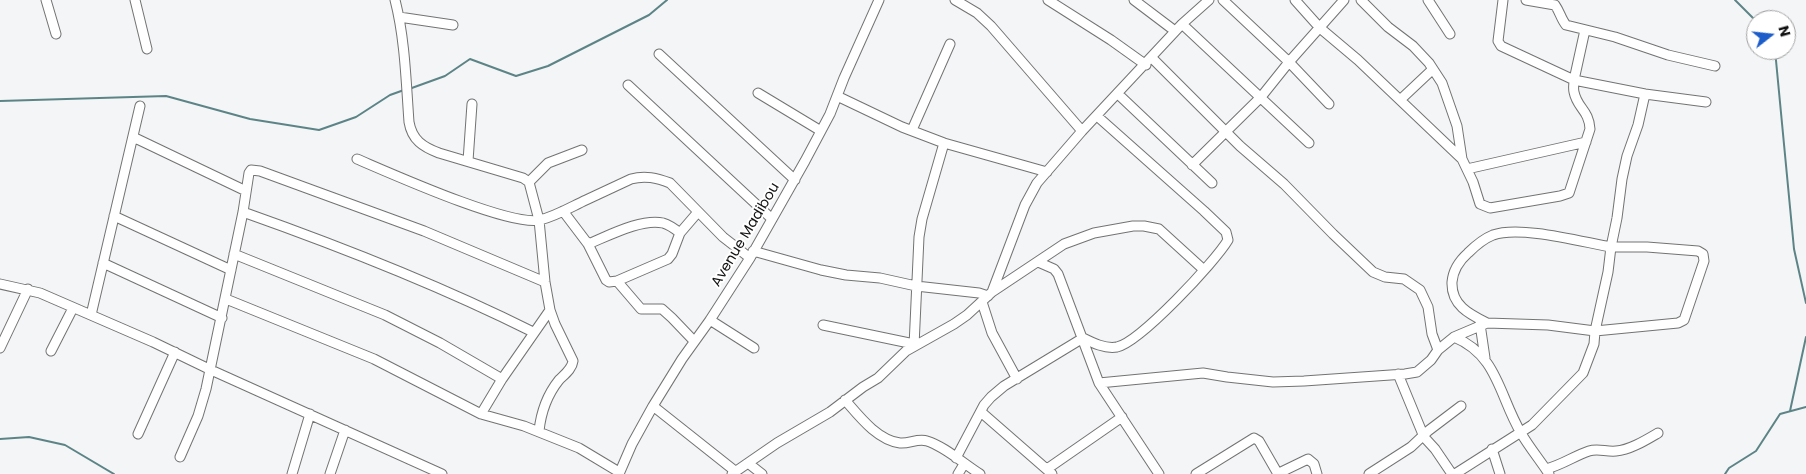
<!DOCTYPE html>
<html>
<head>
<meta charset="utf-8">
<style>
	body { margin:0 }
	#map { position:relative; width:1806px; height:474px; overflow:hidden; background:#f4f5f6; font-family:Poppins,sans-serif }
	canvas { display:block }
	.north { position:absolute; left:1746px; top:10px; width:50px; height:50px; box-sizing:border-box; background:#fff; border:1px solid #a0a0a1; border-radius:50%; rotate:74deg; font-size:14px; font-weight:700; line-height:20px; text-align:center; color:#121213 }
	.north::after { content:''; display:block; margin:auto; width:18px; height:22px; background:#1c5dc9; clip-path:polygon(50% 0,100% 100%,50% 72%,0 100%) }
</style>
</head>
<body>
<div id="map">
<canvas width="1806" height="474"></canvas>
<div class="north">N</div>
</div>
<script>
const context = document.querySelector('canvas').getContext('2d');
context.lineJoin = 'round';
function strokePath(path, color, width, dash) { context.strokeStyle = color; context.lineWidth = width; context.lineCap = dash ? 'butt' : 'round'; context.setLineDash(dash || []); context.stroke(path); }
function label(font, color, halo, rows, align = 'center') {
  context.font = font + ' Poppins,sans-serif'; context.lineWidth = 4; context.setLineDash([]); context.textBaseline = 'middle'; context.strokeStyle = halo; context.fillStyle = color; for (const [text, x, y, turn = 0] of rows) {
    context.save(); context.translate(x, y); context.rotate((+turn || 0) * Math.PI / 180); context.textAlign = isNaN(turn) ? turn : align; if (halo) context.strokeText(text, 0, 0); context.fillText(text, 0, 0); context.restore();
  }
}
strokePath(new Path2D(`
	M1735,0l21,21
	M1775,50l19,199 12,54
	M409,89l36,-13 25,-17 46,17 32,-10 101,-51 18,-15
	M0,101l166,-5 84,23 69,11 37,-13 34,-22 14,-5
	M1790,411l16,-74
	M0,439l29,-2 36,8 49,29
	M1725,474l4,-6 27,-17 24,-37 26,-7`), '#5c8486', 2);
const minor = new Path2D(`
	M46,0l10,34
	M135,0l12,49
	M395,0c10,39 11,81 14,122 3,18 14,25 30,31l84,25 6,4 1,4 9,34 6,62 5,28 5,14 18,37c-1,8 -8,13 -14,19 -12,15 -18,32 -20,51
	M955,0l22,13 14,13 91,105
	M1048,0l63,40 35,25
	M1134,0l41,31
	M1223,0l66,62 40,42
	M1295,0l25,28 38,32 104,99
	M1361,0l27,27 25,19 16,17 13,20 15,43 5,33 11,23 7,22 10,4 70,-12 9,-3 21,-64c-1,-19 -13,-21 -16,-37 -1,-4 0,-8 0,-12l-73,-34 -3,-5 5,-41
	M1428,0l22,34
	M1526,0l29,5c5,7 6,14 11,20l49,12 53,18 47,11
	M399,17l54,8
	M1182,24l127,119
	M1585,30l-11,50 71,14 61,8
	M659,54l136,126
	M1152,58l88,88 44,38 49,50 40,38 12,5 19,2 16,11 8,17 4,27 6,16
	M628,85l144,134
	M758,93l63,38
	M1118,94l94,89
	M837,96l65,31 42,16 103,29
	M1400,100l33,-31
	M912,130l38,-86
	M133,137l113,54
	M357,159c33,14 153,68 183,61 16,-4 31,-13 46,-20 15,-7 30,-14 45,-21 14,-4 26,-1 39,4l53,54 27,21
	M468,161l4,-57
	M1192,165l69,-68 28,-35 55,-62
	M1467,169l119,-27
	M529,182l19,-19 34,-13
	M563,211l25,33 18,36 3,2 8,-1 51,-22 4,-5 8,-21 18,-21
	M243,212c99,35 196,73 290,120
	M114,216l117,54
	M588,244c20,-8 54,-26 75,-21 7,2 12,6 17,10
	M753,251l68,19 25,5 34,3 36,8 63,7 9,3
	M234,254l151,61 55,28 62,36
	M1038,262l16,7 4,5 41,109 60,91
	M103,263l119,55
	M617,281l24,28h21l10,9 22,23
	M0,284l40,9 113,49 58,28 231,104
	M992,292l72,-48 30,-11 39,-7h11l15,3 45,41
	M226,299l148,60 107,55 43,12 55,22 40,24
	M982,302l10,31 25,46
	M91,315l49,-209
	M710,320l44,28
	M1480,324l5,34
	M823,325l91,19
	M1454,337c44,18 45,59 67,96 8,14 19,27 28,41
	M914,346l5,-109 3,-18 22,-76
	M0,348l28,-59
	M51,351l22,-43
	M1398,374l26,63 11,12 17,25
	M1099,383l104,-10 24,4 46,5 31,-1 101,-7 12,-2 14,-12 7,-10 16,-13 33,-14 61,2 47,6 83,-8 6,-3 20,-59 -1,-7 -5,-3 -51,-4h-36l6,-29 5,-39 5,-23 11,-31 7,-31
	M845,400c14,16 32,40 55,43 9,1 18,-5 27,-2 17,5 37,23 53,33
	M653,406l82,65
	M981,412l71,62
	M481,414l21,-35 48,-69
	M138,434l37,-82
	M1492,449l8,25
	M180,457l18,-41 8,-27 37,-177 6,-39 2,-3 9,1 164,60 121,51
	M956,458l28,-53 7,-8 13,-11 79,-48c10,5 22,11 34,9 23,-5 98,-85 111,-107l-2,-8 -22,-21 -107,-95
	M748,463l14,11
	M1047,469l75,-52
	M1546,469c16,-4 28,-13 43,-18 9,-3 17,1 27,0 14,-1 30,-11 42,-18
	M292,474l18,-60
	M330,474l15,-44
	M619,474l13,-30 21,-38 29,-47 28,-39 40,-62 55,-97 25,-47 14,-36 35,-78
	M732,474l45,-31 53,-31 33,-25 15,-9 28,-27 48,-27 13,-9 25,-23 33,-87 12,-22 45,-52 100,-107 27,-24
	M958,474l6,-10
	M1196,474l58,-36 5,3 19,33
	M1277,474l31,-15 6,5 3,10
	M1369,474l42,-27 17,-16 33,-25
	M1455,474l77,-49 51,-52 11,-29 1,-13 13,-59 3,-25c-29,-5 -91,-22 -118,-12 -10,4 -18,11 -25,18 -9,8 -15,17 -16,29 -1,23 17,32 35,41`);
strokePath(minor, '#737374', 11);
strokePath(minor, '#fff', 9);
label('14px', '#121213', '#fff', [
	["Avenue Madibou",746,235,-59]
]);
</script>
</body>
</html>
